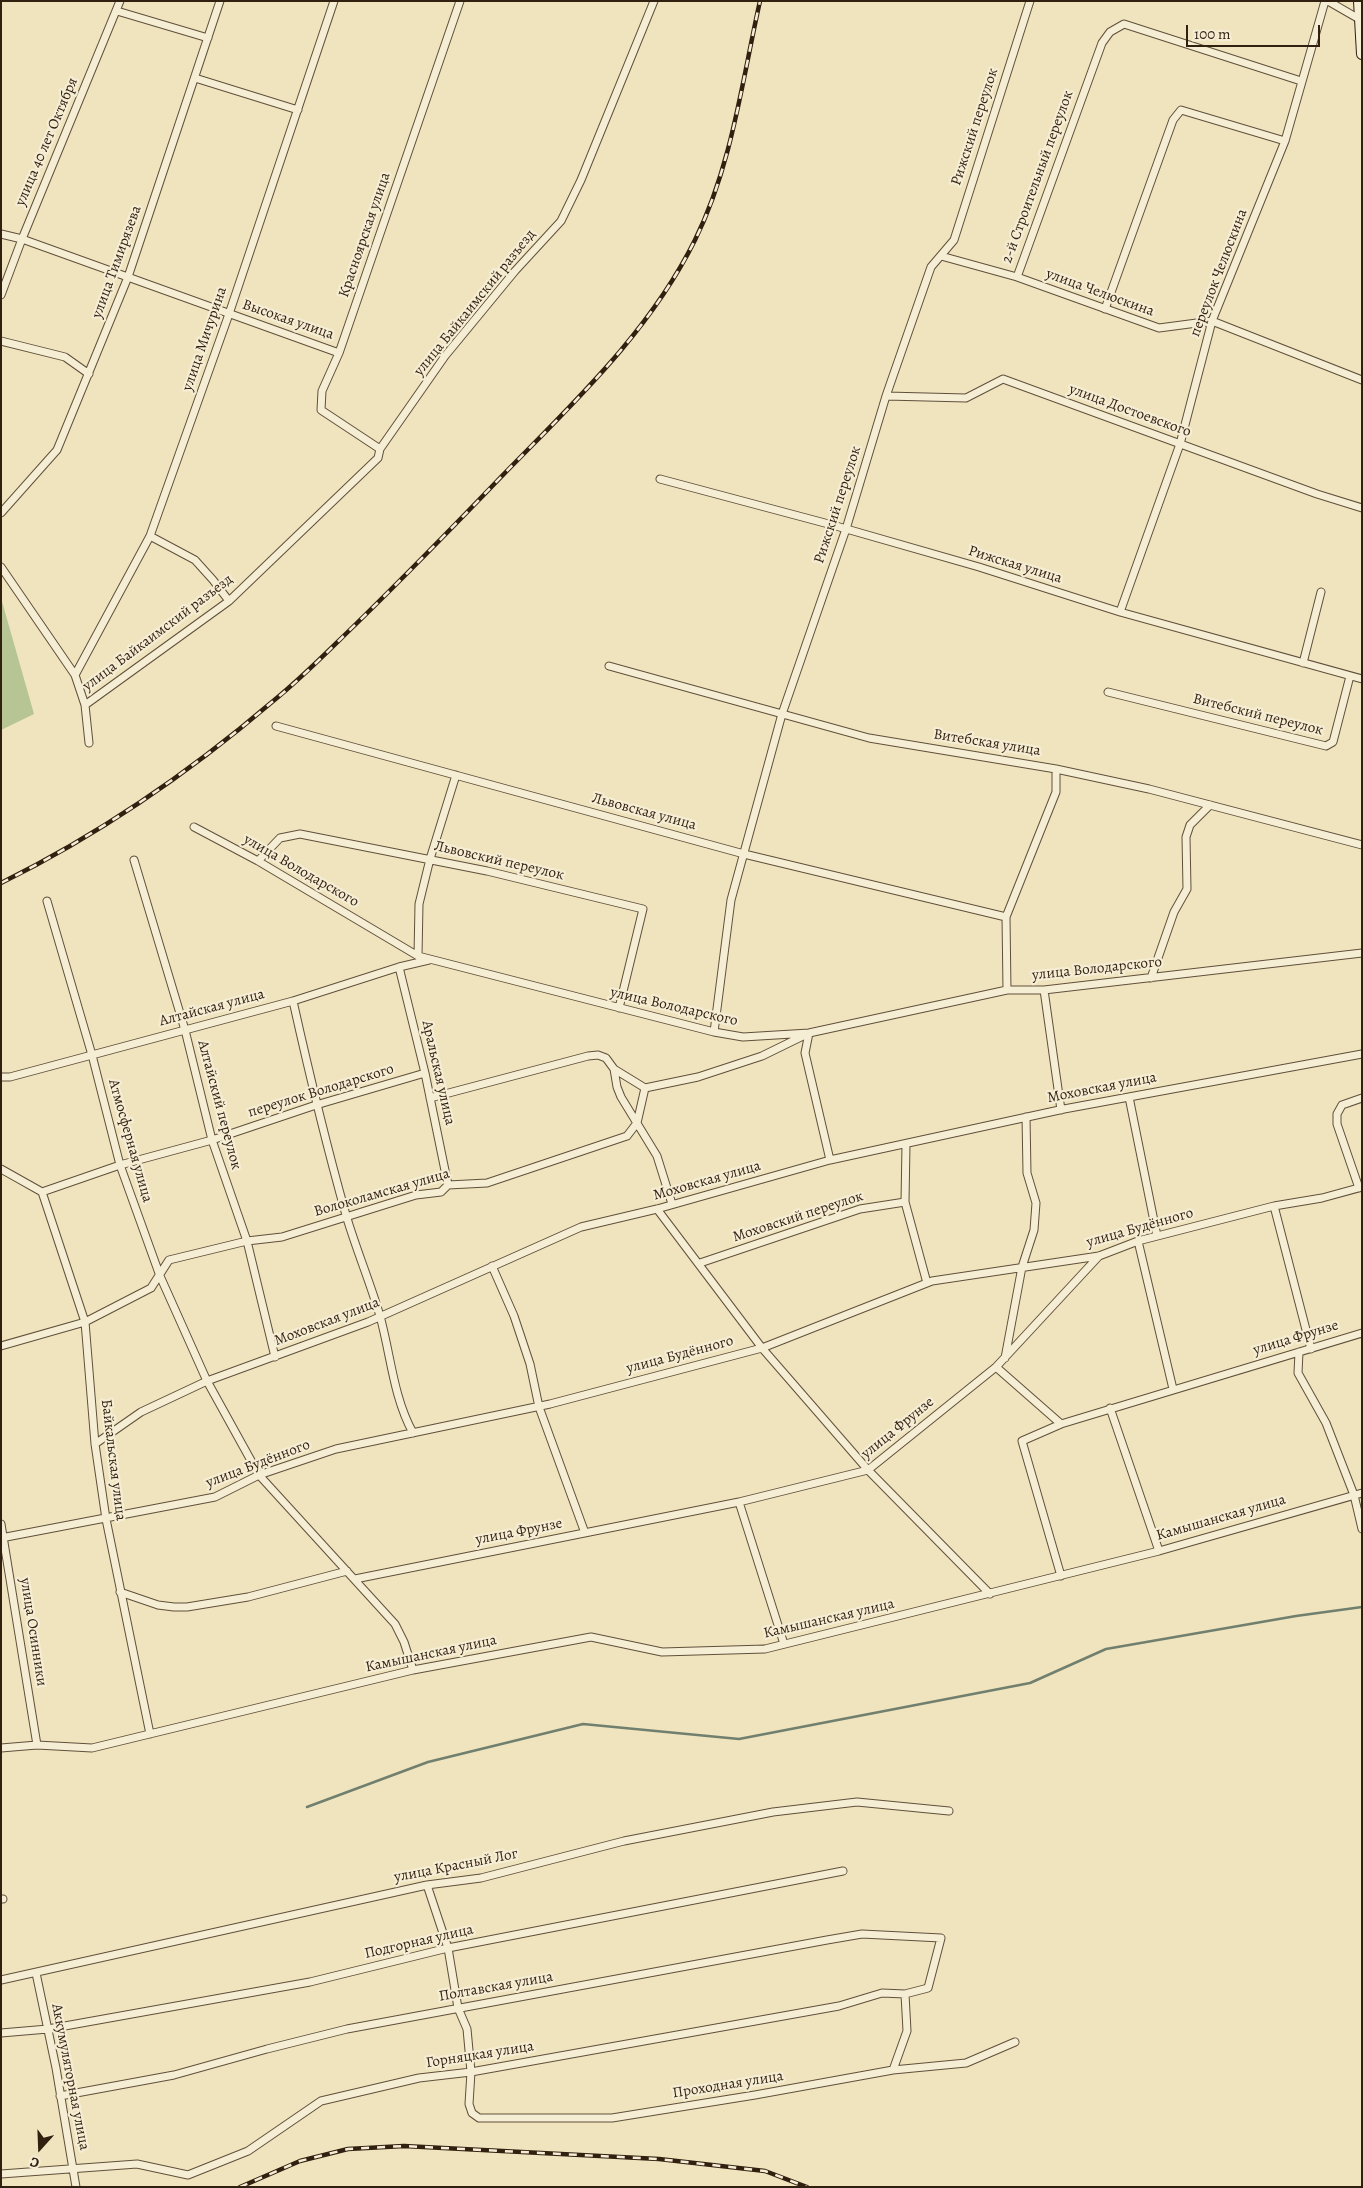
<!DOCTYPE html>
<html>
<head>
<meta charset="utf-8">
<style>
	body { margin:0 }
	#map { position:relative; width:1363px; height:2188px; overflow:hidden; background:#efe4bd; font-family:Alegreya,serif }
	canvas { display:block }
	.frame { position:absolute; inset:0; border:2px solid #311f10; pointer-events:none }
	.north { position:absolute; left:15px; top:2123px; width:50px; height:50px; -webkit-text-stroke:4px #f5edd4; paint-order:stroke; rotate:200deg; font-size:14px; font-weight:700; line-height:20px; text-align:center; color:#311f10 }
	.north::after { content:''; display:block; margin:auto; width:18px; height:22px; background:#311f10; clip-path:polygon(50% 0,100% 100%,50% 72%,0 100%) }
	.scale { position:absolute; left:1186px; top:25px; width:134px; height:22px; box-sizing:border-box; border:2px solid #311f10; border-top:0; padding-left:6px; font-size:15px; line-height:18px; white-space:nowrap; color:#311f10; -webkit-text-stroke:4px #f5edd4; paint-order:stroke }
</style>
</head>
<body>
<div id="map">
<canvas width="1363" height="2188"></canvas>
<div class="frame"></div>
<div class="north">С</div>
<div class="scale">100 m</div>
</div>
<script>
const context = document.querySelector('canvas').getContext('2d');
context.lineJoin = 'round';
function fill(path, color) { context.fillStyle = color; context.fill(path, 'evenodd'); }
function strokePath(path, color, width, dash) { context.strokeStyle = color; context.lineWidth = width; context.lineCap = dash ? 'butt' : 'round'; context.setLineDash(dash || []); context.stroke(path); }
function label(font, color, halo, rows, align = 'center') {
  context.font = font + ' Alegreya,serif'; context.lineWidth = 4.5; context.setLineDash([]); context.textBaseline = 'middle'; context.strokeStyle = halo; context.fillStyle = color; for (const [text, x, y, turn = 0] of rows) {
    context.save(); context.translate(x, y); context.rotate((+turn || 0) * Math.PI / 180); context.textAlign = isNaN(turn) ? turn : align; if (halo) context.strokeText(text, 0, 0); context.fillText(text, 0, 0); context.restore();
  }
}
fill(new Path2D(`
	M1,598l33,116 -33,16z`), '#b6c593');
strokePath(new Path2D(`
	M307,1807l121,-45 155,-38 156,15 291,-56 76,-34 190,-33 66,-9`), '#707f6e', 2.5);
const street = new Path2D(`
	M1328,1l33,19
	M117,11l91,27
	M195,78l103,32
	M1,234l21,5 317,114
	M941,256l76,21 142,51 53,-7 150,59
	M1017,277l85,-234 8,-11 14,-8 177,57
	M1,295l21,-56 98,-238
	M1105,309l68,-189 8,-10 104,31
	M1,341l64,16 24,17
	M886,396l80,2 37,-19 314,115 45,14
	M380,449l-59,-39 1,-19 17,-38 121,-352
	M660,479l176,47 143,41 141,45 242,67
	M1,513l56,-63 71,-173 92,-276
	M150,536l45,24 18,20 16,21
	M1,567l74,108 10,30 4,38
	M1120,612l60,-168 32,-123 73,-180 40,-140
	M1303,663l18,-71
	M609,666l260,72 187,31 93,20 213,56
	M75,675l75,-139 79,-222 105,-313
	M1108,692l218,54 7,-4 17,-66
	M85,705l144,-104 149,-143 2,-9 65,-93 70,-85 46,-50 20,-41 73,-179
	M276,726l468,128 262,63
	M194,827l64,34 160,95 296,76 29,5 66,-4 198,-43h37l318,-37
	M134,860l51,170 27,110 35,101 28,116
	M258,861l22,-23 20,-4 187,37 156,38 -24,99
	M47,901l45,154 28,110 40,111 47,105 52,94 136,149 9,18 9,28
	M418,956l1,-52 11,-45 26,-84
	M399,967l26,106 23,112
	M1151,978l23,-66 13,-23 -1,-52 4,-12 20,-20
	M1007,990l-1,-73 50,-125v-23
	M1044,990l17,120
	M293,1001c16,72 33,143 53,214 10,34 24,67 34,101 11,40 13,80 33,117
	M714,1032l17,-132 51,-186 64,-185 40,-133 45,-129 23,-27 76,-239
	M809,1033l-4,20 25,107
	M614,1069l3,18 4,10 36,59 15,48
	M1,1077h9l283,-76 106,-34 30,-7
	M1129,1097l28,139
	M430,1098l158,-42 10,-1 8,3 8,11 31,19
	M906,1144l-1,58 22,81
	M1,1169l41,23 78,-27 92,-25 104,-35 109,-32
	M1359,1188l-22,-64v-10l5,-9 20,-7
	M42,1192l43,130 10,122 11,75 44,215
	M1274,1206l37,143
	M657,1209l105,139 106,122 122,124
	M1138,1241l35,148
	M700,1263l160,-54 45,-7
	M492,1266l22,50 16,48 9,43 46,126
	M1,1346l84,-24 66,-34 18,-28 78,-19 35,-4 134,-42 25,-3 7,-7 39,-2 140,-47 10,-13 8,-35 53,-11 64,-21 43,-21
	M1299,1352l-1,21 28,50 28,72 8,34
	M1005,1358l17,-91 12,-37 2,-27 -9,-30 -1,-56
	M996,1367l103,-111
	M1110,1408l49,143
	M95,1444l46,-32 66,-31 161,-59 213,-95 76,-18 173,-49 234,-51 298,-55
	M739,1502l45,142
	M1,1524l36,221
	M1,1538l214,-41 44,-22 77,-26 214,-45 212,-56 170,-67 167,-25 39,-15 136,-35 48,-8 40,-11
	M1061,1576l-39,-135 39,-17
	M355,1579l384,-77 129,-32 128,-103 65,57 301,-91
	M120,1592l38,13 16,2h13l61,-10 99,-26
	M1,1748l36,-3 55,3 321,-78 178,-33 71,15 103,-3 394,-98 203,-58
	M427,1885l21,63 10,60 9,21 4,43 -2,32 3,9 7,5h133l143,-23 138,-25 73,-7 49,-21
	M1,1899h2
	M36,1973l20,95 20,119
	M1,1980l426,-95 54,-7 143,-37 149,-29 84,-10 92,9
	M1,2033l47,-4 262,-47 138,-34 395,-77
	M893,2070l14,-39 -2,-37
	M1,2174l136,-10 51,11 60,-24 73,-50 98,-23 52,-6 368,-66 43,-13 23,1 23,-6 13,-50 -79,-4 -35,6 -480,89 -80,20 -93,26 -114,21`);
const secondary = new Path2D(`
	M1359,1l3,53`);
strokePath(street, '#60503b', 9);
strokePath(secondary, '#311f10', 12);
strokePath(street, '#f5edd4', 7);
strokePath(secondary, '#f5edd4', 10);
const rail = new Path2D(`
	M1,883c97,-48 189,-111 271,-181 30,-24 57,-52 84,-78 49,-48 97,-97 145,-147 71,-73 148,-144 194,-237 37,-75 47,-159 65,-239
	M240,2187l60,-26 48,-12 56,-3 255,13 106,12 42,16`);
strokePath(rail, '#311f10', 4.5);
strokePath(rail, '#f5edd4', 2.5, [8]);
label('15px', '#311f10', '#f5edd4', [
	["Рижский переулок",975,127,-72],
	["улица 40 лет Октября",47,142,-67],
	["2-й Строительный переулок",1038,177,-70],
	["Красноярская улица",365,235,-71],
	["улица Тимирязева",117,262,-70],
	["переулок Челюскина",1219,273,-69],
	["улица Челюскина",1100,293,20],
	["улица Байкаимский разъезд",475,303,-51],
	["Высокая улица",288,320,19],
	["улица Мичурина",205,339,-71],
	["улица Достоевского",1130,411,20],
	["Рижский переулок",838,505,-72],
	["Рижская улица",1015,565,17],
	["улица Байкаимский разъезд",158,633,-37],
	["Витебский переулок",1258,715,14],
	["Витебская улица",987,743,9],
	["Львовская улица",644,812,15],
	["Львовский переулок",499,861,13],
	["улица Володарского",301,871,30],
	["улица Володарского",1097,969,-6],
	["улица Володарского",674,1007,13],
	["Алтайская улица",212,1008,-15],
	["Аральская улица",438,1073,77],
	["Моховская улица",1102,1088,-11],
	["переулок Володарского",321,1091,-17],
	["Алтайский переулок",219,1105,75],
	["Атмосферная улица",130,1141,74],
	["Моховская улица",707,1181,-16],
	["Волоколамская улица",382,1193,-16],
	["Моховский переулок",798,1217,-18],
	["улица Будённого",1140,1228,-16],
	["Моховская улица",327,1322,-21],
	["улица Фрунзе",1296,1338,-17],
	["улица Будённого",680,1355,-15],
	["улица Фрунзе",898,1428,-39],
	["Байкальская улица",113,1460,83],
	["улица Будённого",258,1464,-21],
	["Камышанская улица",1221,1518,-16],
	["улица Фрунзе",519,1532,-11],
	["Камышанская улица",829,1619,-13],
	["улица Осинники",33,1632,81],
	["Камышанская улица",431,1654,-12],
	["улица Красный Лог",456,1866,-11],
	["Подгорная улица",419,1942,-13],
	["Полтавская улица",496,1987,-10],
	["Горняцкая улица",480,2055,-9],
	["Аккумуляторная улица",70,2077,79],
	["Проходная улица",728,2085,-9]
]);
</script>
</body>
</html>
